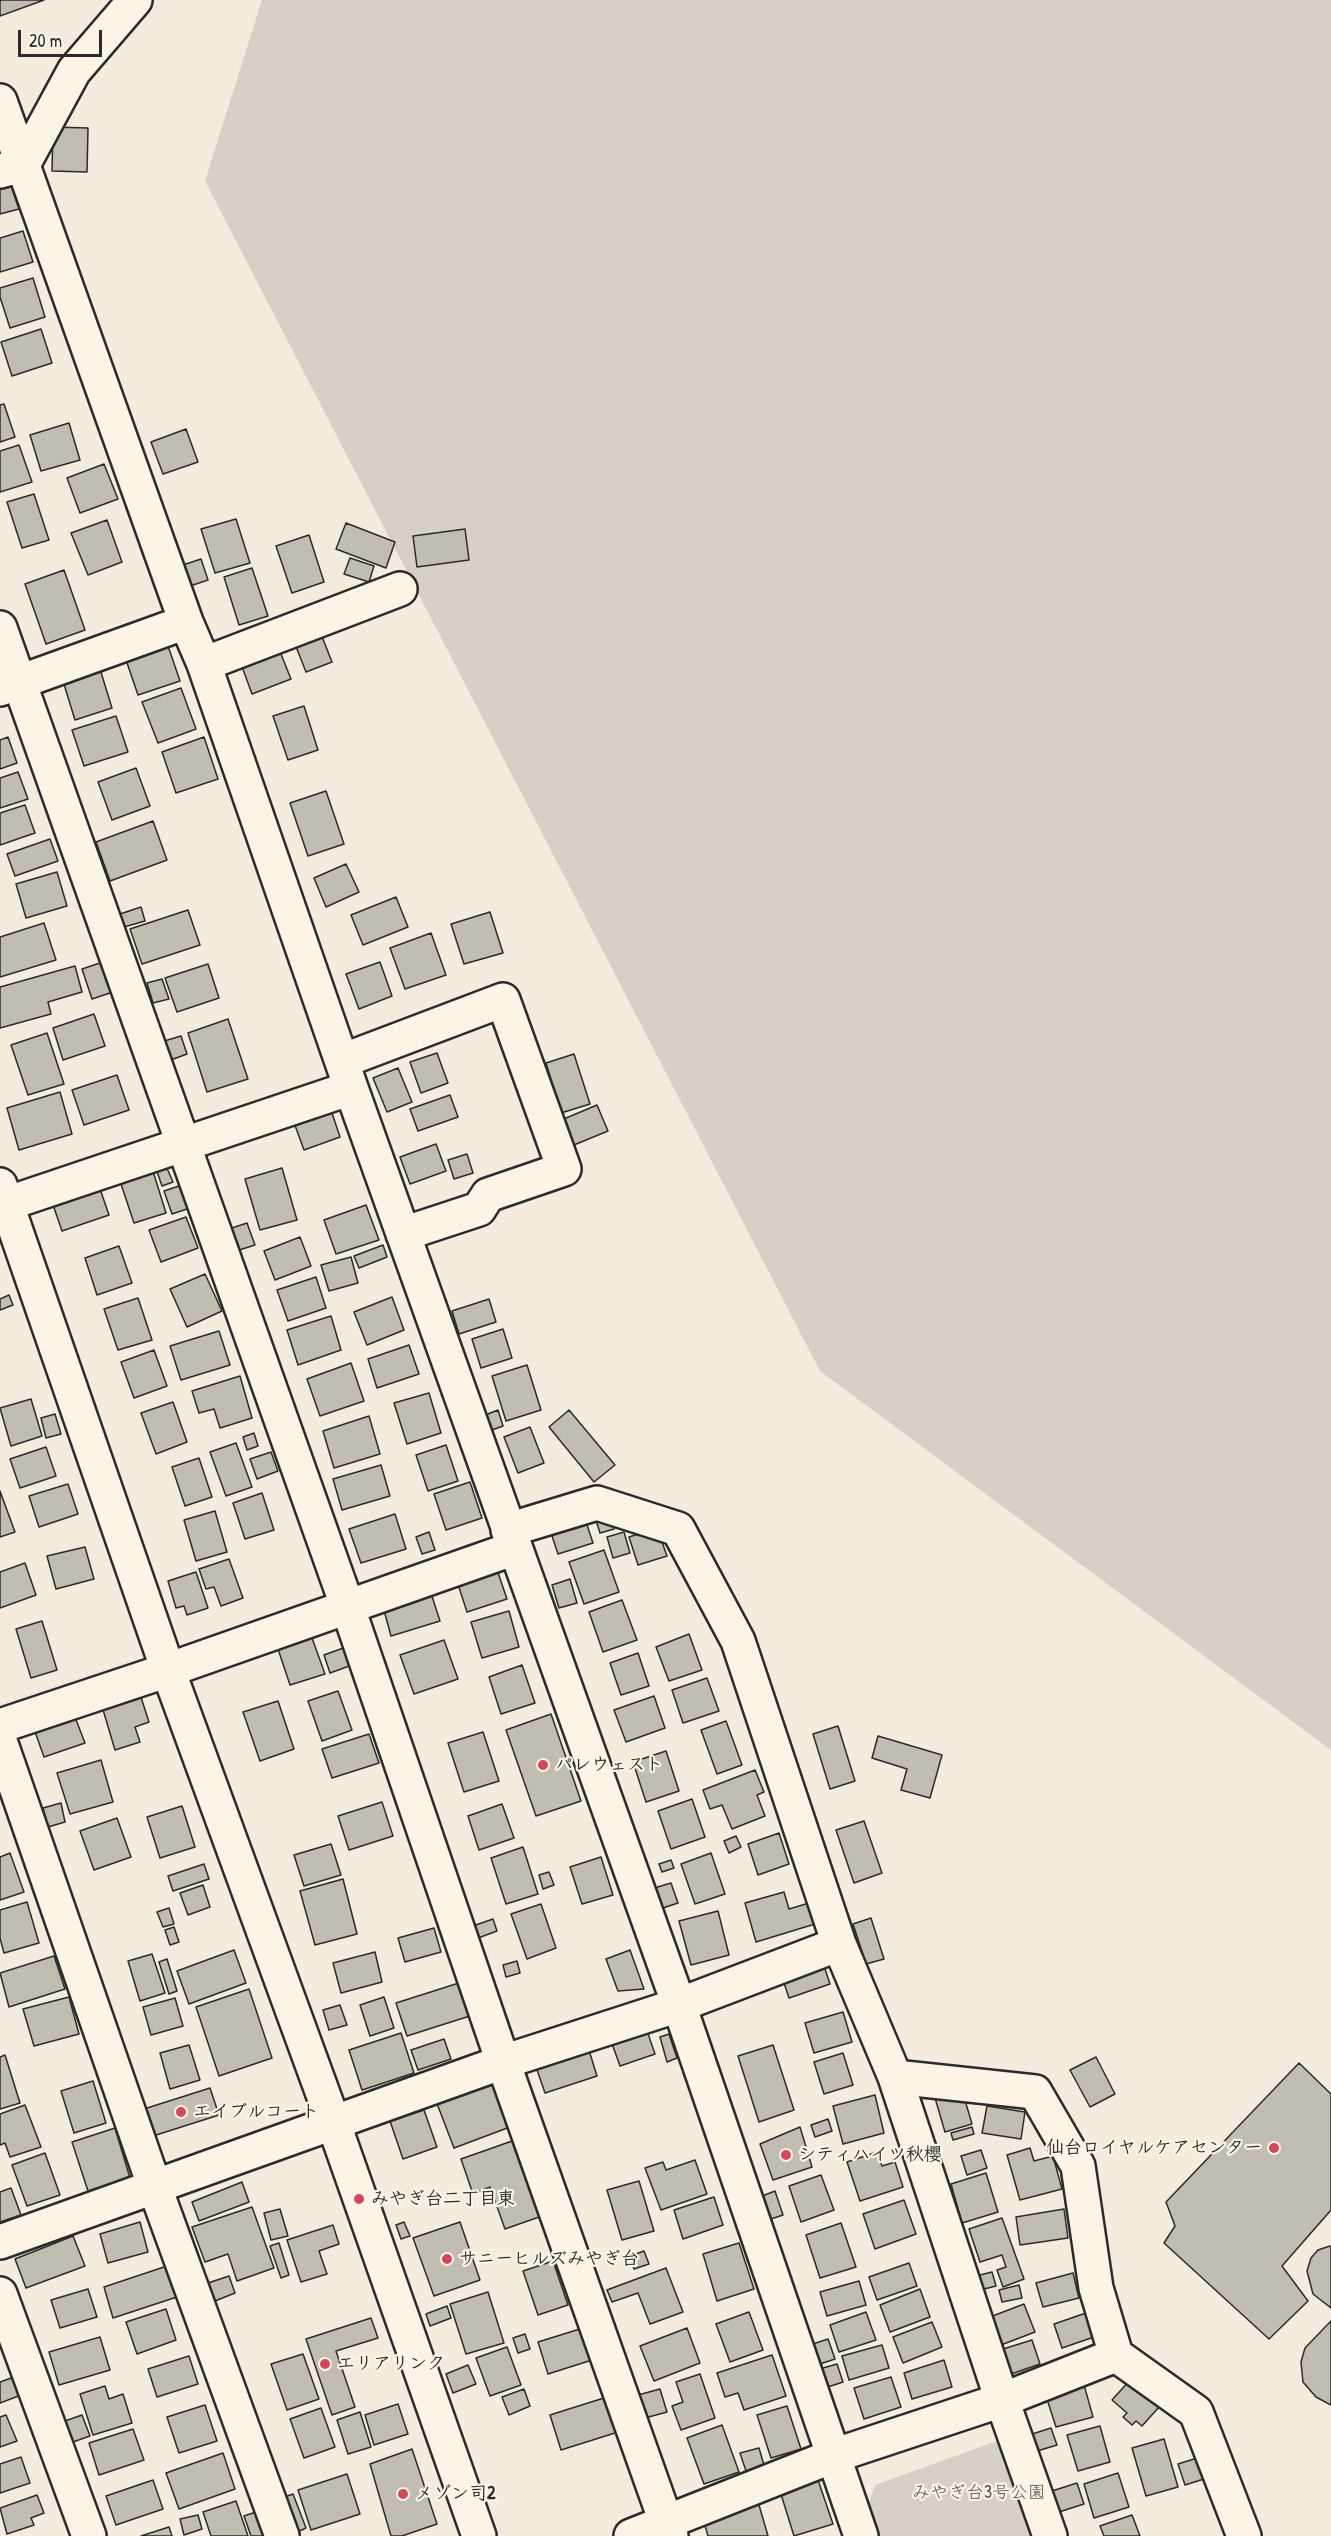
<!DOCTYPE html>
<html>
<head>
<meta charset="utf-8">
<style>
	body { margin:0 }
	#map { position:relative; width:1331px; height:2536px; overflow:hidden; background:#f4edde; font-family:"Patrick Hand",sans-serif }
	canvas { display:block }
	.scale { position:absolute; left:18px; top:30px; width:84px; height:27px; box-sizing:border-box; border:3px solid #2b2b2b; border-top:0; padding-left:8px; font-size:18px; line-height:21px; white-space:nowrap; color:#2b2b2b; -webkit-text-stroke:4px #fcf5e5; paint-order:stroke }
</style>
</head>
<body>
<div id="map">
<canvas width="1331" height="2536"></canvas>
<div class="scale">20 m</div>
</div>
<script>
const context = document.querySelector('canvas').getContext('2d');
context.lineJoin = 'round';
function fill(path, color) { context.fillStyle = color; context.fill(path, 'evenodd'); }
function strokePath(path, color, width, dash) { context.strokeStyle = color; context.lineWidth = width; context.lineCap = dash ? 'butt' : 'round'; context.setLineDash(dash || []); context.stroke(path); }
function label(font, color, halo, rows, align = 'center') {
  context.font = font + ' "Patrick Hand","Klee One",sans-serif'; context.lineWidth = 4.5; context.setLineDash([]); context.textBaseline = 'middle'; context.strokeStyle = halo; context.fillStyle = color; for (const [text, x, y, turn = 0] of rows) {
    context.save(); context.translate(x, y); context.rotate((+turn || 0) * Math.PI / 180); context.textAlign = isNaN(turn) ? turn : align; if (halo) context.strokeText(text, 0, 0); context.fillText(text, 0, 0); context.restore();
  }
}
fill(new Path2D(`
	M262,0h1069v1750l-511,-379 -615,-1190z
	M997,2441l14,10 28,85h-159l-11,-34 6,-17z`), '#d6d1c4');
const building = new Path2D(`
	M0,0h44l-44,16z
	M53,127l35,1 -1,44 -35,-1z
	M9,179l10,30 -19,5v-32z
	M23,231l10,31 -33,10v-34z
	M33,278l12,39 -35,11 -10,-31v-9z
	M41,329l11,34 -40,13 -11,-34z
	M4,404l11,33 -15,5v-37z
	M69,423l11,37 -39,11 -11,-36z
	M186,429l12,33 -35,12 -12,-32z
	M19,445l13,37 -32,10v-41z
	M104,464l14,35 -38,14 -13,-35z
	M34,494l15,46 -27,8 -15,-46z
	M236,519l14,44 -35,10 -14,-44z
	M107,520l15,42 -34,13 -17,-42z
	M346,523l49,19 -9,26 -50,-19z
	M465,529l4,31 -52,7 -4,-31z
	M309,535l15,47 -32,11 -16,-47z
	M350,558l24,8 -5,16 -25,-8z
	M201,559l7,21 -18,6 -7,-21z
	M252,568l16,48 -29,9 -15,-48z
	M64,570l21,60 -39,14 -21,-60z
	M319,629l13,33 -26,10 -13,-33z
	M167,643l13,38 -42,14 -13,-38z
	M279,649l12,30 -39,15 -11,-30z
	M100,669l12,39 -37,12 -12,-39z
	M181,688l15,41 -38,14 -16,-41z
	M304,706l14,44 -30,10 -15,-44z
	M116,716l12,36 -44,14 -12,-36z
	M8,737l9,26 -17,6v-29z
	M204,737l14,42 -42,14 -14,-41z
	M136,768l14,38 -38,14 -14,-38z
	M18,772l10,27 -28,9v-30z
	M326,791l18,53 -36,12 -18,-53z
	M25,805l10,28 -35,12v-32z
	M153,821l14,39 -57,21 -14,-39z
	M50,839l8,22 -43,15 -8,-22z
	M346,864l13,28 -33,15 -12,-29z
	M57,872l10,34 -41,12 -10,-34z
	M396,897l12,30 -45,18 -12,-30z
	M141,907l4,14 -21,6 -4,-13z
	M188,910l12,35 -58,19 -12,-35z
	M490,912l13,41 -39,11 -13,-40z
	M44,923l12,37 -56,17v-40z
	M431,933l15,42 -41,14 -15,-41z
	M103,962l10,30 -21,7 -10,-30z
	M380,962l12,34 -33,13 -13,-35z
	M208,964l11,34 -42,14 -12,-34z
	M75,966l7,26 -34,10 3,12 -51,14v-41z
	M162,979l7,20 -16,4 -6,-20z
	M94,1014l11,32 -42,14 -10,-32z
	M228,1019l20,60 -41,13 -19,-59z
	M47,1033l17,51 -36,11 -17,-50z
	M181,1036l6,18 -19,7 -7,-19z
	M437,1053l11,30 -27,10 -11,-31z
	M574,1054l16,50 -29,9 -15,-50z
	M398,1068l14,34 -25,10 -14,-34z
	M117,1075l12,35 -45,15 -12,-35z
	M60,1092l12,42 -53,16 -12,-42z
	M450,1095l8,22 -40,14 -8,-22z
	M597,1105l11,26 -39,16 -10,-26z
	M330,1107l10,30 -36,13 -11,-30z
	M436,1144l10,27 -36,13 -10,-27z
	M467,1154l6,19 -19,6 -6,-19z
	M166,1166l7,16 -11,4 -6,-17z
	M152,1168l14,45 -32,10 -15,-45z
	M282,1168l15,52 -37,10 -15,-51z
	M98,1183l11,32 -47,16 -11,-32z
	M182,1185l8,23 -18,6 -8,-23z
	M366,1205l13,35 -43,14 -12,-34z
	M186,1217l12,31 -37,14 -12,-32z
	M247,1223l8,22 -19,6 -7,-22z
	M300,1237l11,29 -36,14 -11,-29z
	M383,1245l4,12 -28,11 -5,-12z
	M119,1246l13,37 -35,12 -12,-37z
	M351,1257l7,26 -29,8 -8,-26z
	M205,1274l17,37 -35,16 -17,-38z
	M316,1277l10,31 -38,13 -11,-31z
	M9,1295l4,10 -13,5v-11z
	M392,1297l12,33 -37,15 -13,-33z
	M138,1298l14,42 -34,10 -14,-41z
	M489,1299l7,23 -37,12 -7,-23z
	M331,1316l10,34 -43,15 -11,-35z
	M503,1329l9,29 -31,10 -9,-29z
	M219,1331l11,34 -49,15 -11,-34z
	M409,1345l10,29 -42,14 -9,-29z
	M154,1350l13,36 -33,12 -13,-36z
	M351,1363l13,38 -44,15 -13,-37z
	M527,1365l14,45 -35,11 -14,-45z
	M240,1376l12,42 -32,10 -6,-19 -15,4 -7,-22z
	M429,1393l12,40 -34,11 -13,-41z
	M31,1399l11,37 -31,10 -11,-38z
	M173,1402l14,40 -31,12 -15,-41z
	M498,1410l5,16 -14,5 -6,-15z
	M569,1410l46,55 -21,17 -45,-55z
	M55,1414l6,20 -15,4 -5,-20z
	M369,1416l11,38 -46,14 -11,-37z
	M530,1427l14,36 -26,10 -14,-36z
	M254,1433l4,13 -11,4 -4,-13z
	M236,1443l16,44 -26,9 -16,-44z
	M446,1445l12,36 -30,10 -12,-36z
	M46,1447l10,29 -36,12 -10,-29z
	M271,1452l7,19 -21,8 -7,-20z
	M199,1458l13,39 -27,9 -13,-39z
	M381,1465l9,31 -48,14 -9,-31z
	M470,1482l12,36 -36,12 -12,-36z
	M68,1484l10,30 -39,13 -10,-31z
	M0,1491l15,41 -15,5z
	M262,1493l12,37 -29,9 -12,-36z
	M607,1510l7,19 -14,4 -6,-19z
	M215,1511l12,41 -31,9 -12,-41z
	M395,1514l11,35 -45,14 -12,-34z
	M584,1516l9,27 -35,11 -9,-27z
	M657,1528l10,28 -29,9 -9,-28z
	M429,1532l6,18 -13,4 -6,-17z
	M624,1532l6,21 -17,5 -6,-21z
	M85,1547l9,32 -38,10 -9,-33z
	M604,1550l15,42 -35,12 -15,-42z
	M229,1559l14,39 -22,8 -7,-19 -8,2 -7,-20z
	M25,1563l11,32 -36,13v-36z
	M495,1564l12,35 -40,13 -11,-34z
	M196,1572l12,36 -21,7 -3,-9 -8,2 -8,-27z
	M570,1579l7,24 -18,5 -7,-23z
	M430,1590l10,31 -49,15 -9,-33z
	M622,1600l15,40 -34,12 -14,-40z
	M509,1611l10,36 -37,11 -11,-36z
	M42,1621l15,49 -26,8 -15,-49z
	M689,1634l13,36 -33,11 -13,-34z
	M312,1638l13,36 -35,11 -12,-36z
	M444,1640l14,39 -44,15 -14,-39z
	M346,1647l6,18 -22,8 -6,-18z
	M638,1653l11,33 -28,9 -11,-32z
	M522,1665l13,38 -34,11 -12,-37z
	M707,1678l12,33 -36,12 -11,-33z
	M139,1691l10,31 -14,5 5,15 -25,8 -14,-47z
	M338,1691l14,39 -30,11 -14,-40z
	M654,1696l11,32 -39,14 -12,-32z
	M278,1701l16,48 -34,12 -17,-49z
	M73,1712l12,31 -41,14 -11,-31z
	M551,1714l30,87 -45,15 -30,-86z
	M726,1721l16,44 -25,9 -16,-44z
	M838,1726l17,55 -25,8 -17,-55z
	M483,1732l16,49 -35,11 -16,-49z
	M369,1734l10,29 -47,15 -10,-29z
	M878,1736l64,19 -12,43 -29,-8 6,-21 -35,-11z
	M666,1751l13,40 -33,11 -13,-40z
	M101,1760l12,42 -43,12 -13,-41z
	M755,1770l9,22 -7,3 8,21 -33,13 -10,-24 -12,4 -7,-19z
	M692,1799l13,38 -34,12 -13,-38z
	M382,1802l11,34 -44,14 -11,-34z
	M61,1803l4,19 -17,5 -5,-19z
	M502,1804l12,34 -35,12 -11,-34z
	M182,1806l13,41 -35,11 -13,-41z
	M117,1818l14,39 -37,13 -14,-39z
	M864,1821l18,52 -28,10 -18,-53z
	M779,1833l10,31 -31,11 -10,-31z
	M736,1836l5,11 -12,6 -5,-12z
	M331,1844l10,31 -37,11 -10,-31z
	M523,1847l15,47 -32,10 -15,-46z
	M10,1853l14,39 -24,8v-43z
	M711,1853l14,41 -30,10 -14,-40z
	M601,1857l12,38 -31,9 -12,-37z
	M671,1860l3,8 -12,4 -3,-8z
	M204,1864l5,15 -36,12 -5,-15z
	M549,1872l5,13 -11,4 -4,-14z
	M343,1879l14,55 -42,11 -15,-54z
	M671,1883l7,20 -21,7 -6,-21z
	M203,1885l7,22 -22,8 -8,-22z
	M784,1892l5,17 20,-6 6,21 -59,18 -11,-39z
	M27,1902l12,41 -35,10 -4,-15v-28z
	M541,1904l15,44 -29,11 -16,-45z
	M169,1908l5,16 -11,3 -6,-15z
	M718,1911l11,44 -38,10 -12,-44z
	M871,1918l13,41 -18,5 -13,-40z
	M493,1919l4,12 -19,7 -5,-12z
	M174,1927l5,15 -9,3 -5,-15z
	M434,1928l7,24 -36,10 -7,-24z
	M234,1950l12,33 -57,21 -12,-33z
	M630,1950l14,39 -26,2 -12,-32z
	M375,1952l7,30 -41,11 -8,-30z
	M152,1954l13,39 -25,8 -12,-40z
	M54,1956l11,33 -56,18 -9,-34z
	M167,1959l10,32 -8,3 -10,-32z
	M822,1960l8,24 -41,14 -8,-24z
	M517,1961l3,12 -14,4 -3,-12z
	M462,1982l11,33 -66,21 -11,-33z
	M249,1989l23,69 -53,18 -23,-69z
	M69,1997l10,37 -45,12 -11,-37z
	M384,1997l10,31 -24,8 -10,-31z
	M175,1998l8,28 -32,9 -8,-28z
	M340,2005l7,20 -18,5 -6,-20z
	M843,2012l9,30 -38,11 -9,-30z
	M645,2025l10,29 -35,12 -10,-28z
	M401,2033l13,40 -52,17 -13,-40z
	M669,2034l8,24 -10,4 -7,-25z
	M444,2039l7,20 -33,11 -7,-20z
	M587,2044l10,32 -52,17 -11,-32z
	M189,2045l11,35 -30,9 -10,-36z
	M773,2045l21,65 -35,12 -21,-66z
	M843,2053l10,32 -29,9 -10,-32z
	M5,2055l15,48 -20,6v-52z
	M1096,2057l19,37 -25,13 -20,-37z
	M1299,2063l32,31v116l-49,56 26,35 -39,38 -105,-96 11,-17 -9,-24z
	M492,2080l18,47 -56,21 -18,-47z
	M93,2081l13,42 -32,10 -13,-42z
	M210,2088l9,27 -66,21 -9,-27z
	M962,2090l10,34 -27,8 -10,-34z
	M875,2095l9,38 -41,11 -10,-38z
	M25,2105l16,42 -31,10 -5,-14 -5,2v-31z
	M987,2106l38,6 -4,27 -39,-6z
	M424,2110l13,37 -34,12 -13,-38z
	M828,2119l4,12 -17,6 -4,-12z
	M800,2127l12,40 -39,13 -13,-36z
	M972,2127l2,7 -21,6 -2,-7z
	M115,2128l15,50 -42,13 -16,-49z
	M515,2140l27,76 -37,13 -15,-42 -17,7 -12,-35z
	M1030,2148l4,13 19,-5 9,33 -42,11 -13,-45z
	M981,2150l6,18 -20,7 -6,-19z
	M877,2152l5,14 13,-4 8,25 -43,14 -13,-39z
	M45,2153l15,42 -33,11 -15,-41z
	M695,2160l12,34 -46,16 -16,-42 18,-6 3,8z
	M986,2173l12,39 -36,11 -11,-39z
	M821,2175l13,35 -33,12 -12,-36z
	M639,2181l15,50 -32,9 -15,-50z
	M242,2182l7,20 -50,19 -7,-19z
	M11,2188l10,27 -21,7v-30z
	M775,2191l8,24 -18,6 -8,-23z
	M714,2197l9,28 -40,14 -9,-29z
	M904,2200l12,34 -41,15 -12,-35z
	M252,2207l22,61 -37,13 -9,-27 -23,8 -13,-35z
	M280,2209l8,27 -17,4 -7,-27z
	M1064,2209l4,29 -48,7 -4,-28z
	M1002,2218l22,61 -21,8 -6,-17 9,-3 -4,-12 -22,7 -11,-33z
	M140,2222l8,30 -40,11 -8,-29z
	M404,2222l6,14 -9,3 -5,-14z
	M460,2222l20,58 -46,16 -21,-58z
	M841,2223l15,44 -36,11 -14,-43z
	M333,2225l6,19 -20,7 8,23 -26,8 -14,-42z
	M73,2236l12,30 -59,22 -11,-29z
	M279,2243l10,32 -8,3 -11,-32z
	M739,2243l15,46 -37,12 -14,-47z
	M1330,2246l1,1v61l-18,-14 -6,-23 4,-13 7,-8z
	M644,2251l5,13 -15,5 -4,-13z
	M553,2261l15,44 -30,10 -15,-44z
	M909,2263l8,23 -40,14 -8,-23z
	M170,2265l10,31 -67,22 -9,-31z
	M666,2268l17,44 -33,12 -12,-31 -26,9 -5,-12z
	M992,2272l4,14 -16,4 -4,-14z
	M1073,2273l6,25 -36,9 -7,-24z
	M229,2276l6,17 -20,8 -7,-18z
	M859,2281l7,24 -39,11 -7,-24z
	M1019,2285l3,13 -20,4 -3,-12z
	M88,2289l9,28 -37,11 -9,-28z
	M920,2289l10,28 -40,15 -10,-27z
	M488,2292l16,51 -38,11 -16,-50z
	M1024,2304l11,28 -34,13 -11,-28z
	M447,2306l4,12 -21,8 -4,-12z
	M166,2309l10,31 -39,14 -11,-32z
	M749,2312l14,38 -33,12 -14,-38z
	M866,2312l10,28 -37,12 -9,-27z
	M1086,2313l8,24 -32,11 -8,-24z
	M371,2318l7,20 -42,13 19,56 -23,8 -26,-76z
	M1331,2321v84l-15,-8 -13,-15 -2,-20 4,-14z
	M932,2322l10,25 -39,16 -10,-26z
	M583,2328l9,32 -44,14 -10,-32z
	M687,2328l13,35 -46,18 -14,-35z
	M525,2334l5,15 -12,4 -5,-15z
	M100,2337l10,33 -51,15 -10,-33z
	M828,2339l7,20 -21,7 -7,-20z
	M1032,2340l8,24 -29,10 -8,-25z
	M882,2345l7,23 -40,12 -7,-24z
	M507,2347l14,38 -31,11 -14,-38z
	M303,2354l16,45 -32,11 -16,-46z
	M772,2355l14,41 -42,14 -6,-17 -13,4 -8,-24z
	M189,2356l9,28 -41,13 -9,-28z
	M944,2360l8,27 -40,12 -8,-26z
	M837,2364l6,18 -21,7 -6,-19z
	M468,2365l8,19 -23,9 -7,-19z
	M700,2374l15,44 -34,12 -9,-24 11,-4 -7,-20z
	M14,2377l7,18 -21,8v-21z
	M891,2377l10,30 -37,12 -10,-31z
	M1131,2379l29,27 -18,20 -6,-5 -4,4 -9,-8 4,-4 -15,-13z
	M1084,2385l9,32 -37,10 -10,-31z
	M105,2386l4,13 14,-5 9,29 -39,12 -13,-41z
	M524,2389l6,17 -21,9 -7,-18z
	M660,2389l7,23 -22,6 -7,-23z
	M607,2397l11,35 -57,18 -11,-35z
	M398,2404l10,30 -34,11 -9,-30z
	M205,2405l12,36 -38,12 -12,-36z
	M787,2406l14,43 -30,9 -14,-43z
	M321,2408l14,39 -31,11 -14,-39z
	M360,2412l11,35 -23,7 -11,-34z
	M6,2415l11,26 -17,6v-30z
	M82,2415l8,21 -17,6 -8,-21z
	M722,2425l17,47 -35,12 -17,-46z
	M1100,2426l10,36 -32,9 -11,-36z
	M1051,2428l6,17 -23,7 -5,-17z
	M133,2429l11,31 -45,15 -10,-32z
	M1164,2439l14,48 -32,9 -14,-48z
	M759,2448l5,17 -18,6 -6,-18z
	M412,2449l25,75 -35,12h-11l-21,-72z
	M223,2453l12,36 -56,20 -13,-36z
	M21,2457l9,26 -30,10v-29z
	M1197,2458l7,21 -19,6 -7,-21z
	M1118,2473l11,34 -35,11 -10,-34z
	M347,2474l13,40 -49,16 -13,-40z
	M153,2480l10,29 -47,16 -10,-29z
	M818,2480l15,44 -39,12 -14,-45z
	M1077,2483l7,21 -25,8 -7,-21z
	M293,2494l13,34 -11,5 -13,-35z
	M37,2495l7,18 -13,5 3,7 -27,9 -7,-26z
	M236,2501l12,35h-37l-8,-24z
	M759,2505l9,31h-60l-4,-14z
	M256,2512l9,24h-14l-7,-20z
	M198,2515l4,14 -18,6 -4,-16z
	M1132,2515l8,21h-36l-4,-10z
	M169,2527l3,9h-31z`);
fill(building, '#c2bdb1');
strokePath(building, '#2b2b2b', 1.5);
const minor = new Path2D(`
	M0,101l186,521 18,42 147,424 328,917 182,531
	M0,171l23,-6 51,-94 61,-71
	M0,628l348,980 155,454 168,474
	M204,664l196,-75
	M0,689l186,-67
	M342,1061l161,-61 61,169 -76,26 -9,14 -76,25
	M0,1206l351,-118
	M508,1530l89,-27 81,26 60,112 101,303
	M0,1726l168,-56 347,-122
	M0,1741l155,447 127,348
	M895,2077l140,15 43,74 18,122 20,67
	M0,2242l503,-180 176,-57 160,-61 56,133 107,323 114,-45 80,57 48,124
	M0,2294l89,242
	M631,2536l202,-80 169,-56 48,136`);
const tertiary = new Path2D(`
	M0,1185l168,485 158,432 153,434`);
strokePath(minor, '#2b2b2b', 38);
strokePath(tertiary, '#2b2b2b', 38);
strokePath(minor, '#fcf5e5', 33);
strokePath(tertiary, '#fcf5e5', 33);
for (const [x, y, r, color] of [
	[543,1765,6,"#d1495b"],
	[181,2112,6,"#d1495b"],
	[1274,2148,6,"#d1495b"],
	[786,2155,6,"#d1495b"],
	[359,2199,6,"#d1495b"],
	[447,2259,6,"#d1495b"],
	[325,2364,6,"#d1495b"],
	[403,2494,6,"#d1495b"]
]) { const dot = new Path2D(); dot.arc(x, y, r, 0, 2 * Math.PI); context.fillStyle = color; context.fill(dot); strokePath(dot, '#fcf5e5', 2); }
label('bold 18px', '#2b2b2b', '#fcf5e5', [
	["パレウェスト",555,1765],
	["エイブルコート",193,2112],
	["仙台ロイヤルケアセンター",1262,2148,"right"],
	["シティハイツ秋櫻",798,2155],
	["みやぎ台二丁目東",371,2199],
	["サニーヒルズみやぎ台",459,2259],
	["エリアリンク",337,2364],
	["メゾン司2",415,2494]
], 'left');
label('18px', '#565451', '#fcf5e5', [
	["みやぎ台3号公園",979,2493]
]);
</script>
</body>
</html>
